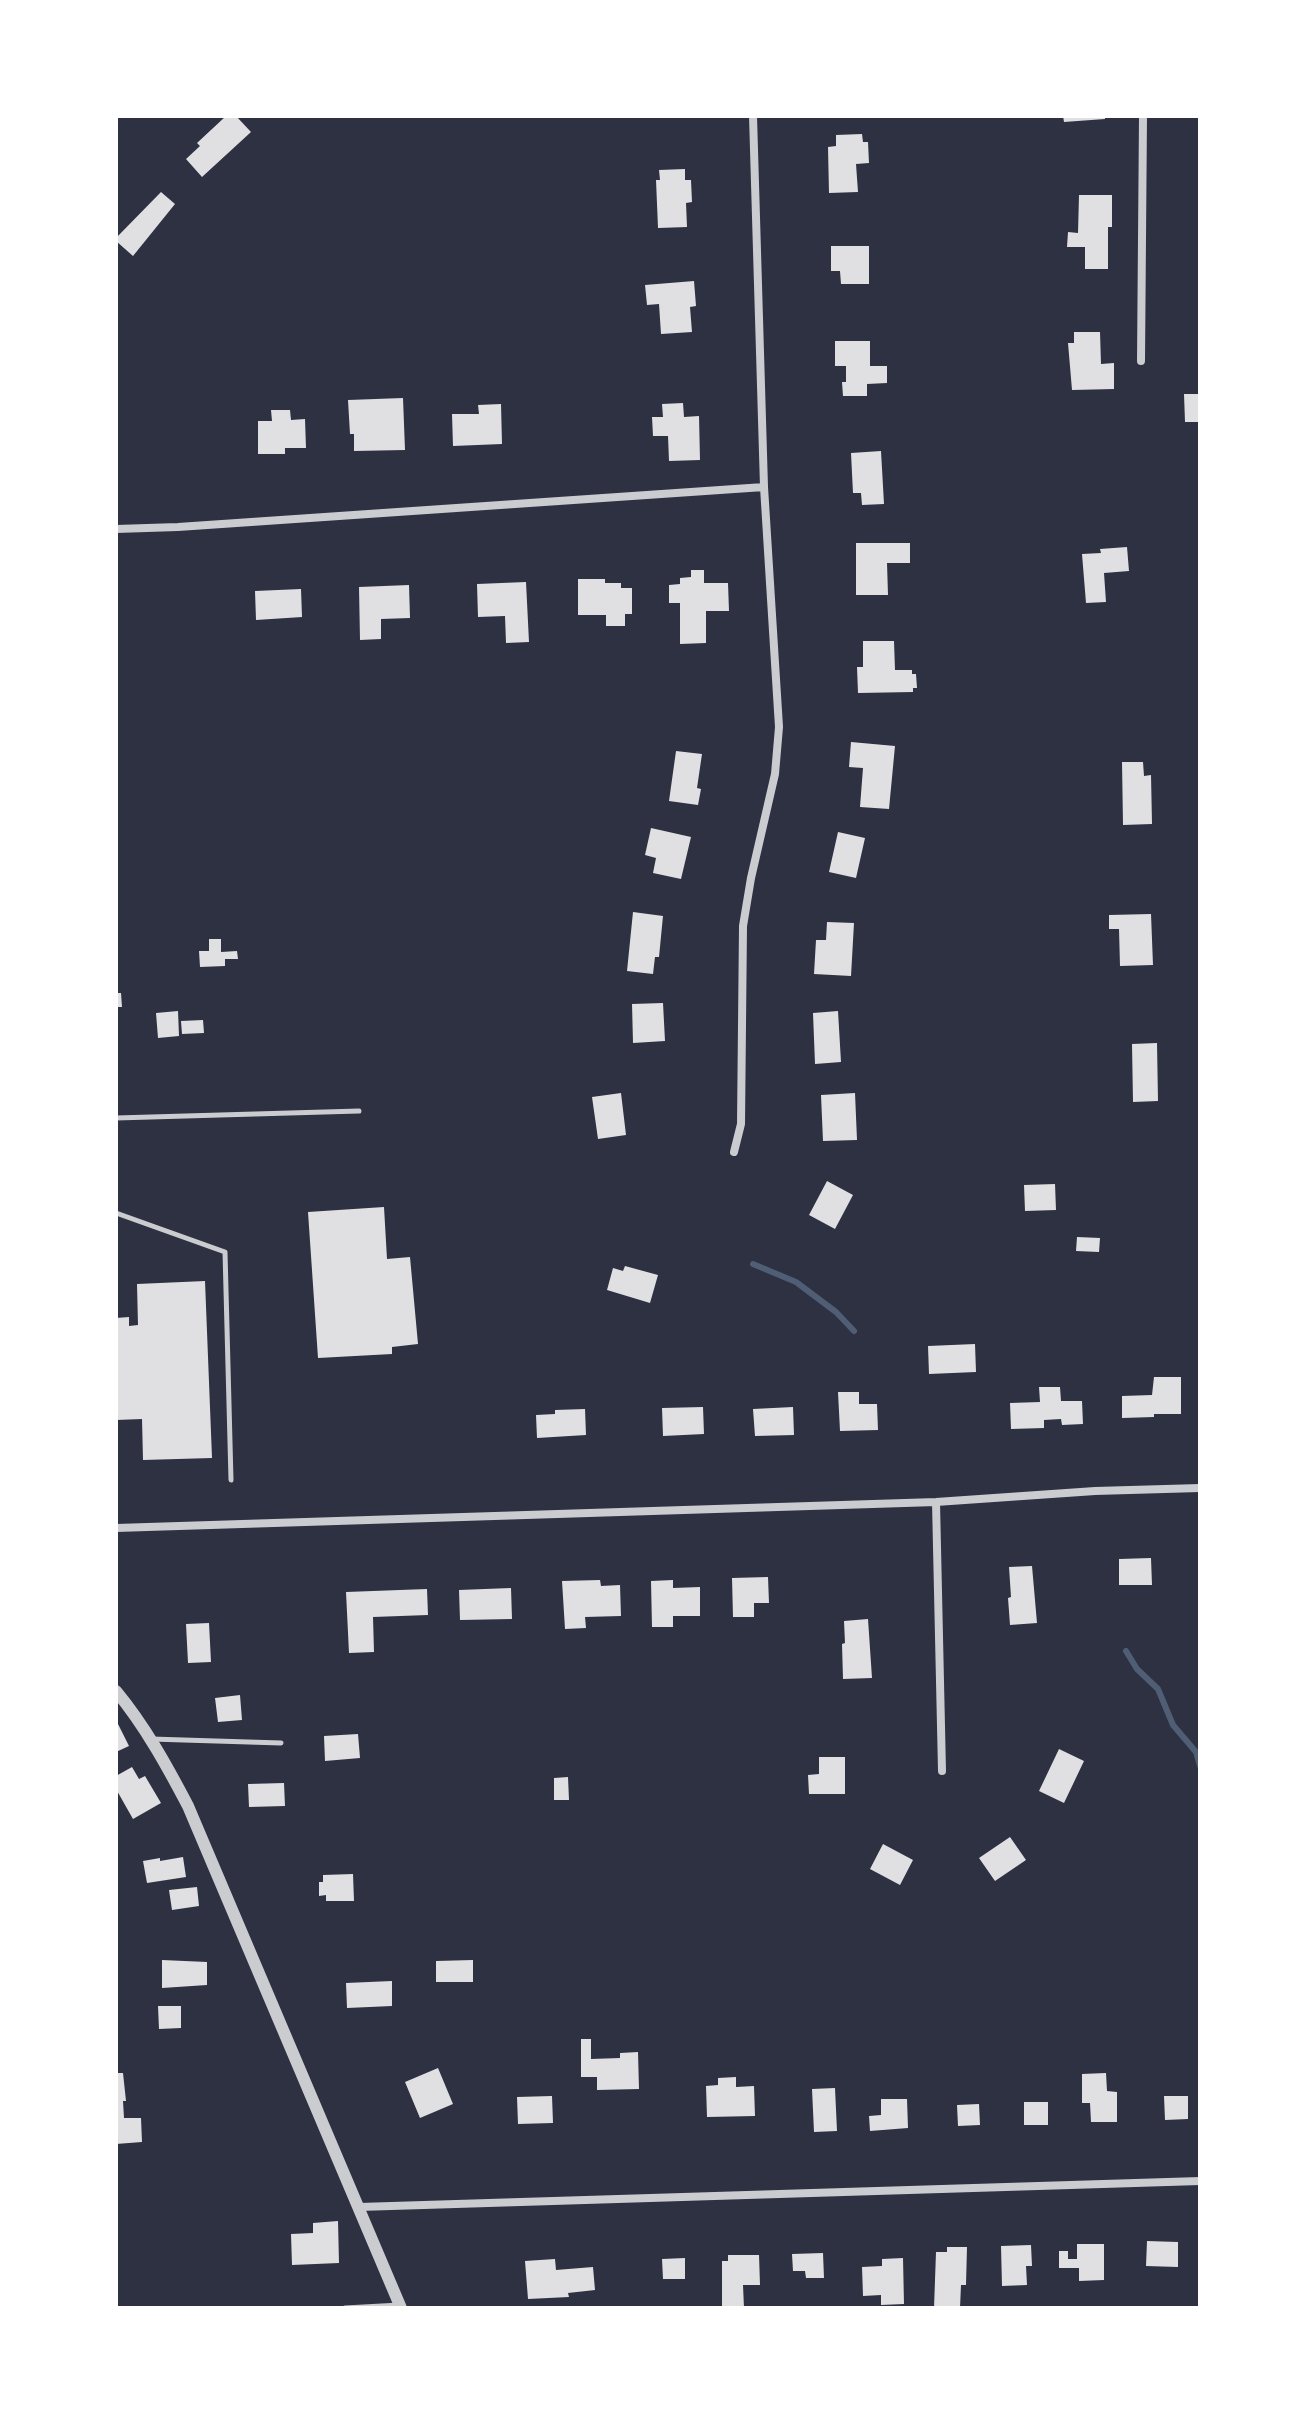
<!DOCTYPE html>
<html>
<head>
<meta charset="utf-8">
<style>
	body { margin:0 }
	#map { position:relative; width:1316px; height:2424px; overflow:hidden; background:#2d3142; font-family:"IBM Plex Sans",sans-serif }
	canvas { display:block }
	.frame { position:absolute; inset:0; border:118px solid #fff; pointer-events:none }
</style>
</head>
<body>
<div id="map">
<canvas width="1316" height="2424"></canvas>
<div class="frame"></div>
</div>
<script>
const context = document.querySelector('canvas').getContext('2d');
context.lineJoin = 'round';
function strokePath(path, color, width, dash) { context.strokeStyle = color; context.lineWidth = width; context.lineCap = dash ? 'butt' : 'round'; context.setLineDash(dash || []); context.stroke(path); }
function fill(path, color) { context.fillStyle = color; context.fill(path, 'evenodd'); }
strokePath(new Path2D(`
	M753,1264l43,18 40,30 18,19
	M1126,1651l11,18 21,20 15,36 23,27 4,14`), '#4f5d75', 6);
fill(new Path2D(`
	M226,116h10l15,16 -49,45 -16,-18 14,-13 -3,-3z
	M1063,116h42v3l-41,3z
	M862,134l1,8h5l1,21 -13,1 2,28 -29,1 -1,-46 8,-1v-11z
	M685,169v11h6l1,22 -6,1 1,24 -29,1 -2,-48h4l-1,-10z
	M161,192l14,12 -42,52 -17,-15v-3z
	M1079,195h33v32h-4v42h-23v-22h-18l1,-15 10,1z
	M831,246h38v38h-28l-1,-13h-9z
	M694,281l2,25 -6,1 2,25 -31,2 -2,-30 -12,1 -2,-20z
	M1074,332h26l1,32 13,-1v26l-42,1 -4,-47h6z
	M835,341h35v25h17v17l-20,1v12h-24l-1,-14h4v-16h-11z
	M1184,394h16v28h-15z
	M403,398l2,52 -51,1v-17h-4l-2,-34z
	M683,403l1,14 15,-1 1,44 -31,1 -1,-25h-15l-1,-19h11l-1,-13z
	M501,404l1,40 -49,2 -1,-32h27l-1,-9z
	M271,410h19l1,10 14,-1 1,29h-21v6h-27v-33h14z
	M881,451l3,53 -22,1 -1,-12h-8l-2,-40z
	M856,543h54v20h-23l1,32h-32z
	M1127,547l2,24 -25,2 2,29 -20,1 -4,-49 19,-1 -1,-4z
	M691,570h13v13h24l1,28h-23v32l-26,1v-41h-11v-18l11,-1v-6l11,-1z
	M578,579h27v4h16v5h11v26h-7v12h-19v-11h-28z
	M526,582l3,60 -23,1 -1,-27 -27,1 -1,-33z
	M409,585l1,33 -29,1v20l-21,1 -1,-53z
	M301,589l1,28 -46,3 -1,-29z
	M863,641h31l1,29h17v4h4l1,14h-4v4l-55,1 -1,-26h6z
	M851,742l44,4 -6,63 -29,-2 3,-39 -14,-1z
	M676,751l26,3 -5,34 4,1 -3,16 -29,-4z
	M1122,762h21l1,14 7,-1 1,49 -29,1z
	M651,828l40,9 -10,42 -28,-6 3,-15 -11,-3z
	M838,832l27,6 -9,40 -27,-6z
	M633,912l30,4 -4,41h-4l-2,17 -26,-3z
	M1151,914l2,51 -33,1 -1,-37h-10v-14z
	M827,922l27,1 -3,53 -37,-2 2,-34h10z
	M209,939h12v13l16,-1 1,8h-13v7l-25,1 -1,-16h10z
	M116,993h5l1,14h-6z
	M663,1003l2,38 -32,2 -1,-39z
	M178,1011l1,25 -21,2 -2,-25z
	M838,1011l3,51 -26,2 -2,-51z
	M203,1020l1,13 -22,1 -1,-13z
	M1157,1043l1,58 -25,1 -1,-58z
	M621,1093l5,42 -28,4 -6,-42z
	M855,1093l2,47 -34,1 -2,-46z
	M827,1181l26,14 -18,34 -26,-14z
	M1055,1184l1,26 -31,1 -1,-26z
	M384,1207l3,52 23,-2 8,87 -26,3v7l-74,4 -10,-146z
	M1077,1237l23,1 -1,14 -23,-1z
	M625,1266l33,9 -8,28 -43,-13 6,-22 10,3z
	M205,1281l7,177 -69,2 -1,-41 -26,1v-102l13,-1v9l9,-1 -1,-41z
	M975,1344l1,28 -47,2 -1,-28z
	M1154,1377h27v37h-27v3l-32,1v-22l30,-1z
	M1039,1387h21l1,14h21l1,23 -21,1 -1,-6 -17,1v8l-33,1 -1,-26 30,-1z
	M838,1392h21v12h18l1,26 -38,1z
	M703,1407l1,27 -41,2 -1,-28z
	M793,1407l1,28 -39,1 -2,-27z
	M585,1409l1,26 -49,3 -1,-23 19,-1v-4z
	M1151,1558l1,27h-33v-26z
	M1032,1566l5,57 -27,2 -2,-27 3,-1 -2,-30z
	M768,1577l1,26h-15v14h-21l-1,-39z
	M600,1580l1,6 19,-1 1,31 -36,1 1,11 -21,1 -3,-48z
	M673,1580v8l27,-1v29h-27v11h-21l-1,-46z
	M511,1588l1,31 -52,1 -1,-30z
	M427,1589l1,26 -55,2 1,35 -25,1 -3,-61z
	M868,1619l4,59 -29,1 -1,-35 3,-1 -1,-22z
	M209,1623l2,39 -23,1 -2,-39z
	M240,1695l2,25 -24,2 -3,-24z
	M116,1720l13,26 -13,6z
	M358,1734l2,24 -35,3 -1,-25z
	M1059,1749l25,12 -20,42 -25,-12z
	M819,1757h26v37h-36l-1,-19 11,-1z
	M132,1767l7,12 6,-3 16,27 -28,16 -17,-30v-13z
	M568,1777l1,23h-15v-22z
	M284,1783l1,23 -36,1 -1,-23z
	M1010,1837l16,23 -31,21 -16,-23z
	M883,1844l30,16 -13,25 -30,-16z
	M183,1857l3,20 -39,6 -4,-22 17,-3v3z
	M353,1874l1,27h-28v-6l-7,1v-14h4v-7z
	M197,1887l2,19 -27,4 -3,-20z
	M162,1960l45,2v23l-45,3z
	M473,1960v22h-37v-21z
	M392,1981v25l-45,2 -1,-25z
	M158,2006h23v22l-22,1z
	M581,2039h10v20l29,-1v-5l18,-1 1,37 -42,1v-13h-16z
	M438,2068l15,36 -33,14 -15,-36z
	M116,2073h7l3,28h-3l1,17h17l1,24 -26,2z
	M1106,2073l1,18 10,1v30h-26l-1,-19h-8v-29z
	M736,2077v10l18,-1 1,30 -48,1 -1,-31 12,-1v-7z
	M835,2088l2,43 -23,1 -2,-43z
	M552,2096l1,27 -35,1 -1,-27z
	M1164,2096h24v23l-23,1z
	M881,2099h26l1,29 -38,3 -1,-15 12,-1z
	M1024,2102h24v23h-24z
	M979,2104l1,21 -22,1 -1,-21z
	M338,2221l1,42 -47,2 -1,-31 22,-1v-10z
	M1147,2241l31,1v25l-32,-1z
	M1077,2244h27v36l-25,1v-13h-20v-17h9v8h9z
	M1031,2245l1,21h-6l1,19 -25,1 -1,-40z
	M947,2247h20l-1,38h-5l-1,23h-26l2,-56h11z
	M823,2253l1,25h-18l-1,-7h-12l-1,-17z
	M728,2255h31l1,30h-17l1,23h-22v-47h6z
	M685,2258v21h-22l-1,-20z
	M903,2258l1,46 -23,1v-10l-18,1 -1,-29 20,-1v-7z
	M555,2259l1,11 37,-3 2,23 -27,3 1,4 -41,2 -3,-38z`), '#e0e0e3');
strokePath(new Path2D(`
	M116,1118l243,-7
	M116,1213l109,39 6,228
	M151,1739l130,4
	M345,2308l55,-3`), '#caccd0', 5);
strokePath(new Path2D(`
	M1141,361l2,-245
	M116,529l62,-2 586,-40
	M734,1152l7,-28 2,-198 8,-48 24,-104 4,-47 -15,-240 -11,-371
	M936,1502l6,269
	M116,1528l820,-26 159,-11 105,-3
	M359,2207l841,-26`), '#caccd0', 8);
strokePath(new Path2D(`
	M116,1691c29,35 51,75 72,115l213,502`), '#caccd0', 12);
</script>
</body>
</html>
